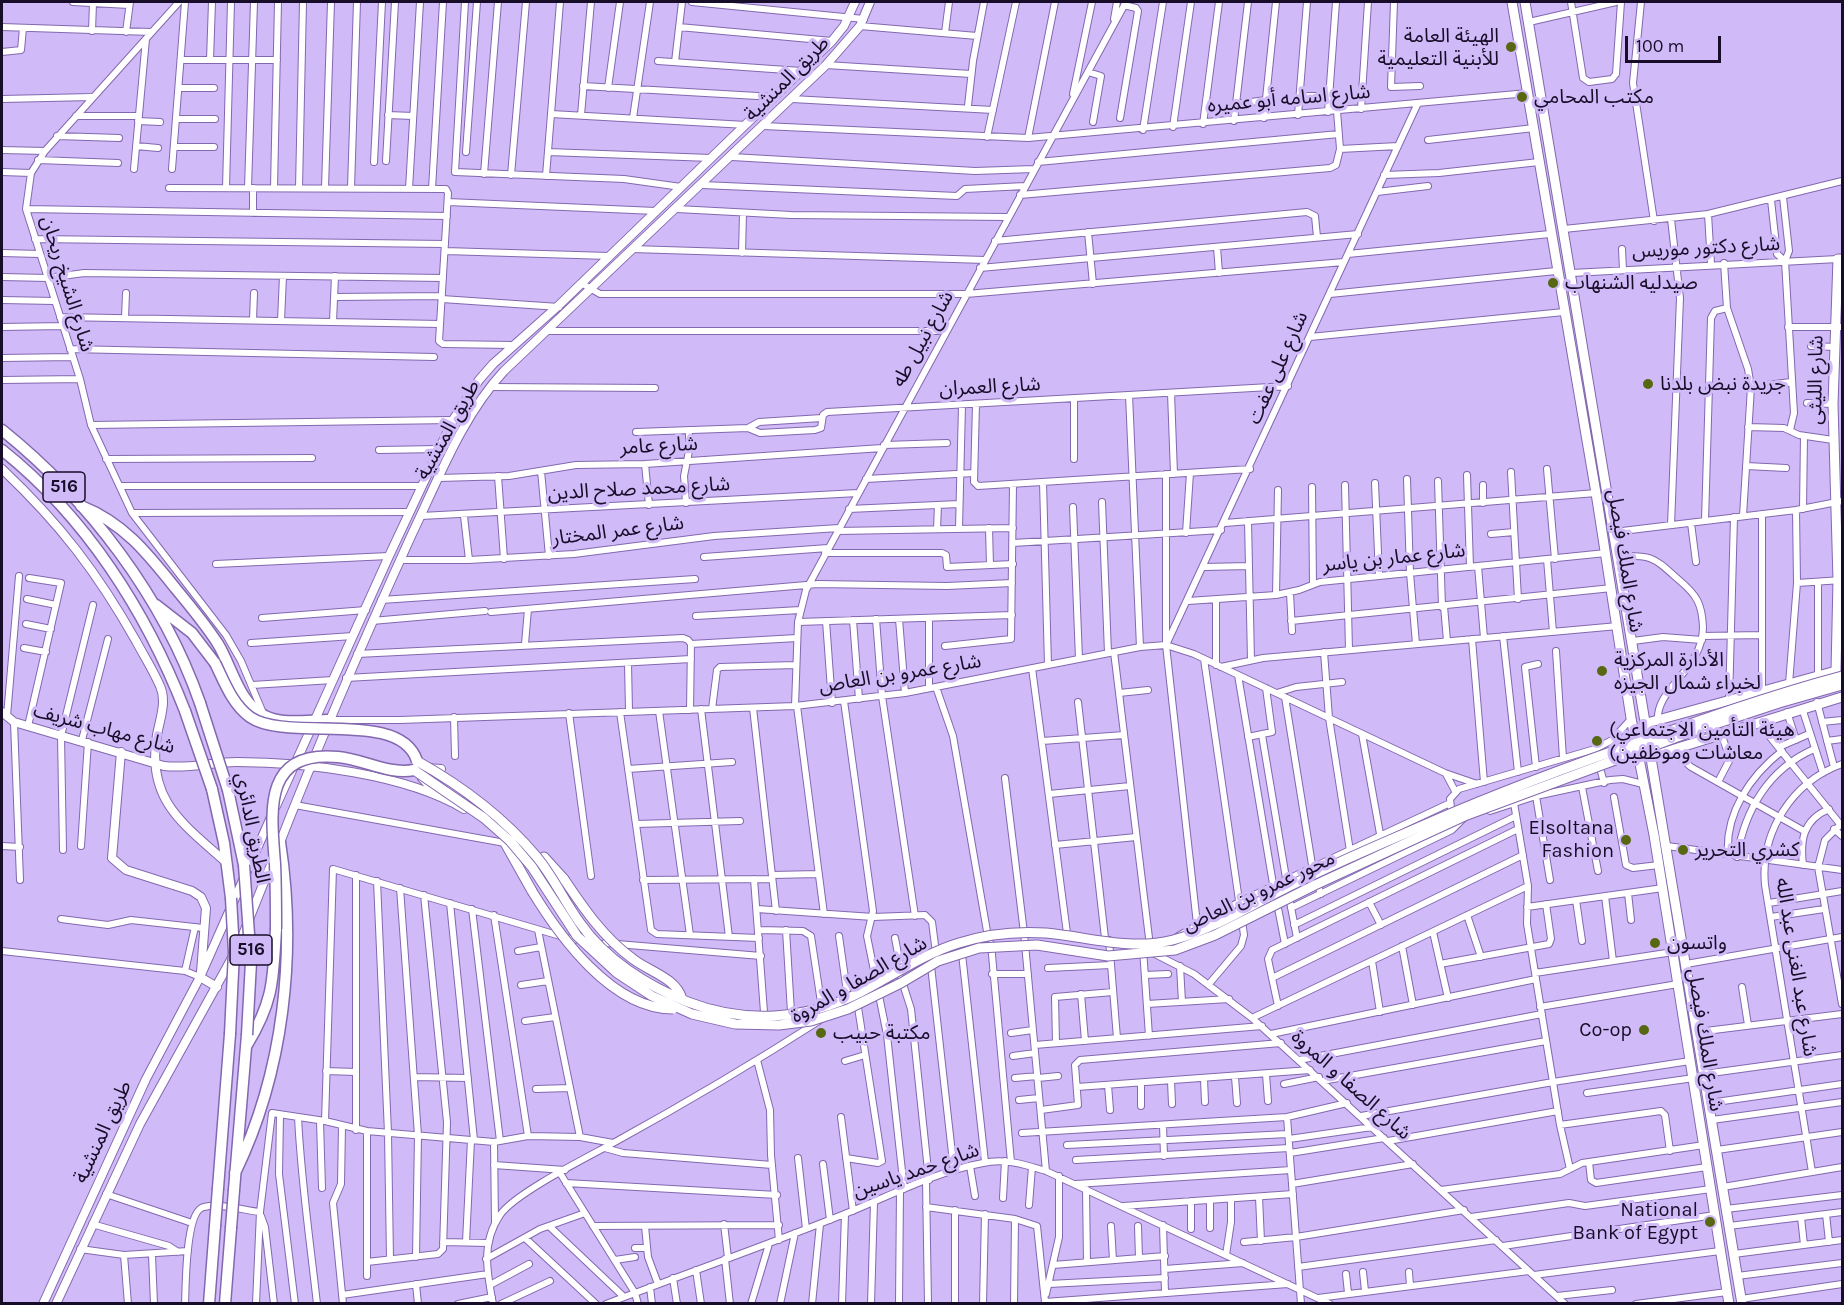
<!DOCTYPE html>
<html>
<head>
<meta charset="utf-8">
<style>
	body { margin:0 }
	#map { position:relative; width:1844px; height:1305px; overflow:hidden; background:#d0baf8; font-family:Karla,sans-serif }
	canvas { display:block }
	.frame { position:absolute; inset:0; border:3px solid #180d28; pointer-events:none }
	.scale { position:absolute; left:1625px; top:36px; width:96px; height:27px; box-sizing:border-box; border:3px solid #180d28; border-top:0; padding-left:8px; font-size:18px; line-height:21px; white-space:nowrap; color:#180d28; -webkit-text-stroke:4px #d0baf8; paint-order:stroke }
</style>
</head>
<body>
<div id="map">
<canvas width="1844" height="1305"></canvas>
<div class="frame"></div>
<div class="scale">100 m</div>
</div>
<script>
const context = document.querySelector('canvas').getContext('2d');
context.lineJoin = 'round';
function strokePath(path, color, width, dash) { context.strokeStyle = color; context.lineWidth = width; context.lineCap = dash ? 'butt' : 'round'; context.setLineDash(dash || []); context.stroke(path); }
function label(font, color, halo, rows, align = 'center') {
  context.font = font + ' Karla,"Noto Sans Arabic",sans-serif'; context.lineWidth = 6; context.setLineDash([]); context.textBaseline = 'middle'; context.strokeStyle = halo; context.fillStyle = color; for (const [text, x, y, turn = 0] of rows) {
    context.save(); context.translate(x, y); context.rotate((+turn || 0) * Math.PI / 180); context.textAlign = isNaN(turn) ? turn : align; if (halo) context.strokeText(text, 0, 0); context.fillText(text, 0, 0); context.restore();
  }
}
const street = new Path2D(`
	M73,2l56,3
	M179,2l-134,149 -14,22 -5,36 54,170 11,46 41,88 94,122 15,26 22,52
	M465,2l-10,170 169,7 57,8
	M692,2l172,17
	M1394,2l-3,85 29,-1
	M1571,2l12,76 6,4 23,-3 4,-5 5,-72
	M1641,2l-8,81 21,138
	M1114,19l3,-17
	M1529,22l87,-20
	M860,26l117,10
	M2,27l149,5
	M679,27l153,14
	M92,31l1,-28
	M126,32l4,-30
	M945,33l4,-31
	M2,52l19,-2 2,-22
	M181,60h96
	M210,60l2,-58
	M658,61l143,10
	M675,62l7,-60
	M826,65l145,9
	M1088,72l13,4 -8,46
	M583,86l192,11
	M179,88h35
	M608,88l12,-86
	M1073,94l19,-92
	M1300,96h29
	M2,99l90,-2
	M792,99l201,11
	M1236,104l30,-4
	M968,106l5,-45 11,-59
	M1361,109l7,-107
	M1328,112l8,-110
	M551,114l195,11
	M388,115l25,1
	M581,115l10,-113
	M1298,115l9,-113
	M76,116h63
	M633,118l17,-116
	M1120,118l18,-107 -2,-3 -12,-3
	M1264,118l12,-116
	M176,119h39
	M138,121l22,1
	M1234,121l14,-119
	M1203,124l16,-122
	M763,126l265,12 500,-45
	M1173,127l18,-125
	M1143,130l20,-128
	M57,136l62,2
	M987,137l29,-135
	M1028,138l27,-136
	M1428,140l106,-12
	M136,146l22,2
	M174,147h40
	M1340,149l58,-3
	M2,150l43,1
	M466,152l11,-150
	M548,152l163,6
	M732,157l243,14 59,-2
	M38,160l80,3
	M386,161l9,-159
	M374,162l8,-160
	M1038,162l301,-28
	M134,169l12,-130
	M172,169l13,-167
	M2,172l29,1
	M484,174l14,-172
	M511,175l15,-173
	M1384,175l55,-2 100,-11
	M546,176l14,-174
	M702,185l255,11 8,-7 60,-3
	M169,188l277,1 2,4 -9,148 4,3 69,1
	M226,188l5,-186
	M248,188l6,-186
	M274,188l4,-186
	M299,188l4,-186
	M325,188l6,-186
	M351,188l6,-186
	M409,189l11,-187
	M432,189l11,-187
	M1377,192l51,-6
	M1020,195l310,-27 6,-3 4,-16 -3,-38
	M1783,197l6,54 -4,10 9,152 -4,17
	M1771,200l6,54 8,7
	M448,202l208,9
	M26,209l421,7
	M677,209l114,6 217,2
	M253,213v-25
	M1708,214l3,50
	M1671,219l9,79 -9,227
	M1564,229l144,-15 134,-33
	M1088,232l5,52
	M35,239l410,5
	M995,241l312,-29 8,4 2,21
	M1217,247l2,26
	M632,249l353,11
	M1622,249l1,21
	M445,251l164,5
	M2,253l38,1
	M742,253l1,-40
	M1348,254l202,-20
	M1724,263l3,45 21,61 3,18 -8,129
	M980,268l378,-34
	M1572,273l266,-14
	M2,277l46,1 36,-5 359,5
	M581,283l19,11h366l378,-32
	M1330,294l226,-23
	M334,297l108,-1
	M442,299l117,8
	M2,300l53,1
	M60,317l380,7
	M125,318l1,-25
	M253,320l1,-27
	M281,321l2,-45
	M333,322l2,-46
	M2,327l61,-1
	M1788,327h54
	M546,331h399
	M1310,337l254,-25
	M1811,346l24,1
	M70,349l364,8
	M2,358l70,-1
	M2,380l78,-1
	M490,387l165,1
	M1751,387l40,-5
	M1171,393l3,81
	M1129,395l11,252
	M1074,399v60
	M1807,403l26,1
	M976,404l-2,78 4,4 272,-17
	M91,425l362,-5
	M1748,427l36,1 15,7 34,5
	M748,428l11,-6 63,-4
	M636,432l112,-4 12,5 55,-3 6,-2 2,-13 4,-3 461,-26
	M884,445l63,-2
	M379,450l60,-1
	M106,459l206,-1
	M645,464l4,41
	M1746,466l40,2
	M1547,469l8,90
	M541,471l8,85
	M1511,472l7,127
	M1166,474v171l31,279
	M1467,475l3,92
	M498,476l6,83
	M439,478l70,-2 67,-11 69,-1 237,-16
	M866,479l108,-6
	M1407,479l3,94 6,71
	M1438,481l4,126
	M1043,482l5,183
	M1375,483l4,93
	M1345,485l4,165
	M1483,485v18
	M120,486h301
	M1312,487l1,97
	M1102,502l6,151
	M686,503l-2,-27 5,-25v-21
	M1073,507l6,152
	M849,509l110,-5
	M1803,509l1,-73
	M132,513l277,-1
	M421,516l437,-23
	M464,516l5,44
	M1248,521l3,139
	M1705,521l6,-203 4,-7 12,-3
	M1225,523l371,-30
	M1691,523l5,39
	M959,528l3,-123
	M989,528l1,37
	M937,529l1,-24
	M837,531l176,-3
	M1614,532l182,-22 46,-9
	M1186,533l4,-60
	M1491,534l23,-2
	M1013,543l208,-13
	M825,553h117l4,2 1,12 66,-3
	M1618,556c35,-1 35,1 61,24 18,15 23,24 24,47 0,43 -48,61 -45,94
	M704,557l124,-9
	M1547,559l6,73
	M400,560h69l105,-6 140,-18 125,-8
	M216,564l173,-8
	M1478,566l6,72
	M1204,567l45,-1
	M1818,582v94
	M1797,583l45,-3
	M1290,593l2,38
	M1276,595l2,-105
	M27,599l29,6
	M381,600l314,-21
	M1216,600v65
	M1188,601l88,-6 23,-5 21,-8 286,-29
	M1444,606l3,35
	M491,612l327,-28 129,2 65,-3
	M696,616l104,-6
	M262,618l104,-8
	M929,618v70
	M876,619l6,77 33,220
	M899,619l6,74
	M853,620l6,79
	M372,621l113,-10
	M826,621l6,82
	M1291,621l321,-33
	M798,622l214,-7
	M26,624l25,5
	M1503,636l15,136
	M1703,636l58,-1
	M1472,639l12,143
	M1633,641l30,-4 39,3
	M251,643l102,-7
	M525,644l3,-35
	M691,644l106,-6
	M1166,645l252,-542
	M945,646l66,-7 2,-155
	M24,648l22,4
	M1556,651l7,107
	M1114,652l36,294
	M1324,652l5,66 21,133
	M357,654l326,-16 5,2 3,4
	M1204,659l40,276 -3,11 -32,38
	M628,663l1,48
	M1221,667l42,-9 355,-32
	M1032,668l35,265
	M1238,675l36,215
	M346,678l345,-19
	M1789,684l8,-101 -1,-73
	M252,685l81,-5
	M936,687l17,49 35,201
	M1762,692v-178
	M1119,693l29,-3
	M1277,693l19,-6 46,-5
	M1285,697l28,174
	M844,701l29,210 -6,25 20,99 17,154
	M1078,702l27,236
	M1729,702l5,-185
	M1817,702l17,65
	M795,706l3,-84 8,-32 320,-588
	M797,706l27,208
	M753,708l23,203
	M1802,708l21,65
	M701,709l28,228
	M712,709l5,-39 3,-3 76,-2
	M690,710l1,-66
	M659,711l31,224
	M620,712l31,218 6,4 102,4
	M1787,712l9,28
	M569,713l22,163
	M7,716l12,-140
	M454,717l1,39
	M329,720h71l395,-14 110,-13 235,-46 26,-2 28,9 251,119 32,11
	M14,722l6,158
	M1758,722l82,102
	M1822,722l20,-2
	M28,726l33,-143 -32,-5
	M1362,734l18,100
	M1262,735l25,149
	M1248,737l24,-5 -6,-44
	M82,740l26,-101
	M1042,741l82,-6
	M1827,741l15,-2
	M1779,747l30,-13
	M1671,750l20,17 113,64
	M1599,764l5,19
	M1536,767l-11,-100 13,-3
	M628,769l104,-7
	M1446,774l9,17
	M1005,778l19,155 22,238
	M1718,782l12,-23 -9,-26
	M1582,787l16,84
	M1049,794l81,-8
	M1536,796l14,84
	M1614,797l12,68 7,3 26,-3
	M1514,803l14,83 -1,38 33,201 10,44
	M295,805l210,38
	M1490,811l46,-15 74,-16 13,-1 20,5
	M1455,814l-4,-6 -1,-9 9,-10 136,-40 17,-9 19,-21
	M1842,823l-17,17 -7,27 24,137
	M636,824l104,-3
	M1834,829l8,7
	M1055,845l81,-8
	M2,846l18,1
	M81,846l7,-104
	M1667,846l175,24
	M63,850l-2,-114 32,-131
	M1728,855c-3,-42 22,-79 54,-104
	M1737,857c8,-48 32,-88 77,-108
	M1803,865c-3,-25 0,-45 26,-56
	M356,875v255
	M772,875l47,-1
	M754,879l10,133
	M643,880l129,-1
	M377,881l11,252 2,126
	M1316,881l5,13
	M400,888l18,247 -2,122
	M1628,893l3,27
	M1605,896l8,65
	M1289,897l8,41
	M1576,900l6,41
	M1369,902l12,23
	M450,903l24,237
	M1277,903l8,41
	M1769,903l73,-12
	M1527,907l136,-19
	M1291,908l161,-78 12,-12
	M472,909l28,232
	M757,909l116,8 52,-2 7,7 4,31
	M494,915l34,221
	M1467,915l14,42
	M1771,917l53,-8
	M61,919l47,6 23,-5 72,8
	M1294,925l222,-109
	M538,930l42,207
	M759,930l44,1 8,5 11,73
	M786,930l5,82
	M1433,932l15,66
	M839,936l9,63
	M1178,936l61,-34 211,-99
	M895,938l6,32
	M1109,940l8,98
	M605,943l156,13
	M991,944l20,218
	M961,945l24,217
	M1402,946l11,59
	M1143,949l6,87
	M2,951l183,20 15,6
	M518,951l23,-4
	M1153,953l41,21 58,44 313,286
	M930,957l24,214
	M1372,961l8,51
	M1440,964l109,-20 2,-5 -5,-35
	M1686,964l156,-27
	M1180,966l2,36
	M1048,968l63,-3
	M185,971l10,-44
	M1535,973l138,-21
	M992,974h36
	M1145,975l23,-1
	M901,978l10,31 18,171
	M1272,978l251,-123
	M521,985l27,-4
	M1742,987l6,38
	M1081,994l4,47
	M1147,1004l82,-5
	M1278,1006l-10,-47 4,-9 246,-121
	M1540,1007l138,-23
	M1252,1018l276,-132
	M525,1021l30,-4
	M1698,1032l144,-18
	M1011,1033l22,-3
	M1271,1034l265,-55
	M1056,1043l-1,-46 58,-5
	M1035,1045l227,-19
	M1013,1056l22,-3
	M757,1060l13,50 1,45 8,85
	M1299,1060l243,-46
	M845,1061l20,-6
	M326,1071l30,1
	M1266,1074l2,27
	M1704,1074l138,-19
	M414,1077l54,1
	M1235,1077l2,26
	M1015,1078l22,-2
	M1038,1078l20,-2
	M1204,1079l1,23
	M1171,1081l1,23
	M1322,1081l224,-40
	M1141,1083v23
	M1284,1084l35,-7
	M1108,1085l2,25
	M1077,1087l233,-17
	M536,1089l34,-1
	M1587,1093l107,-15
	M1019,1100l20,-2
	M1709,1103l133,-19
	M1041,1110l37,-5 -3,-40 5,-5 201,-17
	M280,1115l-1,59 16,130
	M1361,1116l192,-34 137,-21
	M298,1117c3,63 12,124 19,187
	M841,1117l12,94
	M1287,1117l14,187
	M1712,1120l130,-18
	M320,1121l2,67
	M325,1121l8,-252 241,71
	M1163,1125l1,31
	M1560,1125l101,-14 4,4 5,36
	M342,1126l-1,58 -8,19 10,101
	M367,1131v145
	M1022,1133l265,-16 60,-14
	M1289,1139l83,-12
	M1388,1141l170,-30
	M494,1142l1,80
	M1067,1145l221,-11
	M605,1148l18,5 149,12
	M1717,1150l125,-18
	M1290,1153l94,-15
	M798,1158l8,71
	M846,1158l32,5 4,-2 -25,-160
	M1076,1160l213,-12
	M1589,1162l2,18 5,3 111,-16
	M823,1164l7,56
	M494,1165l71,5
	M970,1166l5,30
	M1812,1172l-47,-287c-5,-53 27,-103 77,-121
	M560,1173l75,120 3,11
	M926,1181l2,123
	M566,1183l211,12
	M1076,1184l215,-14
	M1292,1184l121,-20
	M1723,1187l119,-20
	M1086,1189l1,73
	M1441,1190l119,-16 22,-11 122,-18
	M106,1194l86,29
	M1259,1197l2,44
	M1003,1198l2,-37
	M1029,1205l3,-38
	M1123,1206l170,-12
	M926,1207l89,12 22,7 8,76 243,-18
	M1726,1209l116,-14
	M1826,1214l3,28
	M261,1216l4,11 9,77
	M1471,1217l98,-14 16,3 126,-17
	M1801,1217l3,28
	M92,1224l77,22 9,6
	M724,1224l4,34
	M1163,1225l2,68
	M549,1226l75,71
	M593,1226l186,-1
	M645,1226l3,31 10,27
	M1111,1226l2,34
	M1138,1226l1,32
	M1729,1226l113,-14
	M1210,1228v-28
	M1191,1229v-28
	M525,1238l71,66
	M443,1242l45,1
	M466,1242l5,-102
	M1244,1242l52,-5 168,-27
	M1503,1246l212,-31
	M635,1248h11
	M80,1249l44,6 64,-4
	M1734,1254l108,-14
	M124,1255l4,49
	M152,1255l2,49
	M1226,1255l5,-33v-23
	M486,1259l54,-30 45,-16
	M725,1259l5,45
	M615,1260l20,-3
	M367,1262l71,-8 5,-5 4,-127 -23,-227
	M1053,1265l112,-9
	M1298,1267l198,-27
	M1165,1269l78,-6
	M696,1270l5,34
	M1363,1272l2,19
	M1409,1272l1,14
	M1346,1274l2,19
	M1534,1275l186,-24
	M1737,1276l105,-13
	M673,1278l4,26
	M416,1284l2,20
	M1049,1284l116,-6
	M490,1285l39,-21
	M650,1287l2,17
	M1046,1294l13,-57v-61
	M342,1295l146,-21
	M1557,1296l55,-6
	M1318,1298l211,-27
	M1741,1299l101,-15
	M185,1304c1,-18 0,-94 19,-97 16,-4 39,3 56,5
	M256,1304l4,-92 12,-99 53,8 42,10 127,11 34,-6 52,1 33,6
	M458,1304l34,-7
	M493,1304c-6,-31 -12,-61 7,-89 15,-22 88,-58 115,-73 69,-38 137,-78 204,-121
	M501,1304l49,-23
	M606,1304c79,-30 158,-58 236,-89 46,-18 92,-43 141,-52 22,-5 43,2 63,8l284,133
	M751,1304l18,-60
	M780,1304l15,-71
	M812,1304l8,-80
	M842,1304l3,-90
	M871,1304l3,-102
	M899,1304l1,-113
	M955,1304v-94
	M983,1304l2,-90
	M1014,1304l1,-85
	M1636,1304l91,-12`);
const secondary = new Path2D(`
	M2,469c58,55 95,103 134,172 8,15 17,29 24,45 7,15 0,33 -3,49 -11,65 26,89 70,128
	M2,712l12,10 150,44c25,3 49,-4 73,-4 67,0 169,12 227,47
	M121,752l-9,106 14,12 66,21 9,6 5,11 -5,64
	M436,793l-14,-15 5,-10 14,1
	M276,806l113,-250 64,-136 26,-40 14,-16 64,-57 275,-266 12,-15 11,-24
	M279,845c41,-105 86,-208 133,-311 26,-54 50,-118 92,-163l322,-306 34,-39 10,-24
	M200,977l17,10
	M43,1304l103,-225 54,-102 71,-160
	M56,1304l84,-180 98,-177 36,-90`);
const primary = new Path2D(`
	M1512,2l84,491 35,225 23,117 75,469
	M1525,2l217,1302
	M1647,723l189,-52 2,-91 -5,-176 5,-145h4
	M1652,756l190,-59
	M505,843l27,48
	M544,857l20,22`);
const highway = new Path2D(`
	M2,430c87,70 161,167 198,273
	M2,450c84,67 144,161 183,261
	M81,506c43,17 67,48 95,83 15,18 30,36 42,55 14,23 21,60 47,72 18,9 44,4 63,4
	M156,605l36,28 23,30
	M212,789l12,54 7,55
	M228,790l16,75
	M247,1045c27,-45 26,-65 29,-116
	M235,1173c49,-101 62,-221 45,-331
	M218,1188l12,-154
	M234,1190l13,-155
	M209,1304l6,-78
	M225,1304l6,-76`);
strokePath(street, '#8368af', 8);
strokePath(secondary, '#8368af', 10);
strokePath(primary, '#8368af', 11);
strokePath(highway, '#8368af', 13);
strokePath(street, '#fff', 6);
strokePath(secondary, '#fff', 8);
strokePath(primary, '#fff', 9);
strokePath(highway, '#fff', 10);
const primaryBridge = new Path2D(`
	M417,761c43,24 87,57 119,95 17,20 28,45 44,67 25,36 67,63 108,79 57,22 117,18 171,-9 33,-17 64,-39 100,-50 28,-9 57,-12 87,-10 43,4 84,18 127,7 38,-10 73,-32 109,-50 40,-21 82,-39 124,-57 71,-32 142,-59 216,-85 73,-26 145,-52 220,-72
	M414,770l70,48 26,23 22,26 45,69 40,37 35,23 40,18 43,10 44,1 32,-4 37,-12 53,-26 37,-22 41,-13 58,-3 71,11 67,-6 40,-15 100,-50 152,-70 221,-82 91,-30 63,-18
	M564,879c20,30 40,59 69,80 17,13 43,19 49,40
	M532,891c28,46 80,118 141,118`);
const highwayBridge = new Path2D(`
	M215,663c9,18 17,41 35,54 37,26 151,-9 167,44
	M200,703l28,87
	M185,711l27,78
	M244,865l7,97 -4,73
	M276,929c0,-22 0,-43 -1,-65 -4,-52 -13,-114 63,-107 25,2 50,18 76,13
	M230,1034l4,-82 -3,-54
	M215,1226l3,-38
	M231,1228l3,-38`);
strokePath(primaryBridge, '#8368af', 11, []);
strokePath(highwayBridge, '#8368af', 13, []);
strokePath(primaryBridge, '#fff', 9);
strokePath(highwayBridge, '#fff', 10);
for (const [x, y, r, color] of [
	[1511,47,6,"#586812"],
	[1522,97,6,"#586812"],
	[1553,283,6,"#586812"],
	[1648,384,6,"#586812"],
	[1602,671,6,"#586812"],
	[1597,741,6,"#586812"],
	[1626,840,6,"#586812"],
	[1683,850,6,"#586812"],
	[1655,943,6,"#586812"],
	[1644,1030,6,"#586812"],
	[821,1033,6,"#586812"],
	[1710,1222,6,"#586812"]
]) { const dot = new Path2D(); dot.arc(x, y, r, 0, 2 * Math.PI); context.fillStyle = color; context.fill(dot); strokePath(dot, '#d0baf8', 2); }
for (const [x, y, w] of [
	[64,487,42],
	[251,950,42]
]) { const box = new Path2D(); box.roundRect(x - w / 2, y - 15, w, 30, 4.5); context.fillStyle = '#d0baf8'; context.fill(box); strokePath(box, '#180d28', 1.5); }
label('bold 18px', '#180d28', null, [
	["516",64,487],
	["516",251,950]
]);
label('20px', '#180d28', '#d0baf8', [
	["الهيئة العامة",1499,36,"right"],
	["للأبنية التعليمية",1499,59,"right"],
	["مكتب المحامي",1534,97],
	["صيدليه الشنهاب",1565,283],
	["جريدة نبض بلدنا",1660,384],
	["الأدارة المركزية",1614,660],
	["لخبراء شمال الجيزه",1614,683],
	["(هيئة التأمين الاجتماعي",1609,730],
	["(معاشات وموظفين",1609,753],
	["Elsoltana",1614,828,"right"],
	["Fashion",1614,851,"right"],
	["كشري التحرير",1695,850],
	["واتسون",1667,943],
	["Co-op",1632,1030,"right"],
	["مكتبة حبيب",833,1033],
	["National",1698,1210,"right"],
	["Bank of Egypt",1698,1233,"right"]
], 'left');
label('20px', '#180d28', '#d0baf8', [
	["طريق المنشية",787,79,-45],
	["شارع اسامه أبو عميره",1289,99,-5],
	["شارع دكتور موريس",1706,248,-3],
	["شارع الشيخ ريحان",67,284,73],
	["شارع نبيل طه",923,339,-61],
	["شارع على عفت",1278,368,-66],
	["شارع الليثى",1816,380,-89],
	["شارع العمران",990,387,-3],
	["طريق المنشية",448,430,-61],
	["شارع عامر",659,446,-3],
	["شارع محمد صلاح الدين",639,489,-3],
	["شارع عمر المختار",618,531,-7],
	["شارع عمار بن ياسر",1394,558,-6],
	["شارع الملك فيصل",1625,561,81],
	["شارع عمرو بن العاص",900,674,-9],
	["شارع مهاب شريف",104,729,15],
	["الطريق الدائري",252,828,79],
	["محور عمرو بن العاص",1259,892,-25],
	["شارع عبد الغنى عبد الله",1796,967,81],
	["شارع الصفا و المروة",859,980,-30],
	["شارع الملك فيصل",1705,1040,81],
	["شارع الصفا و المروة",1351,1085,42],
	["طريق المنشية",103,1132,-65],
	["شارع حمد ياسين",916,1171,-19]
]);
</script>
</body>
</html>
